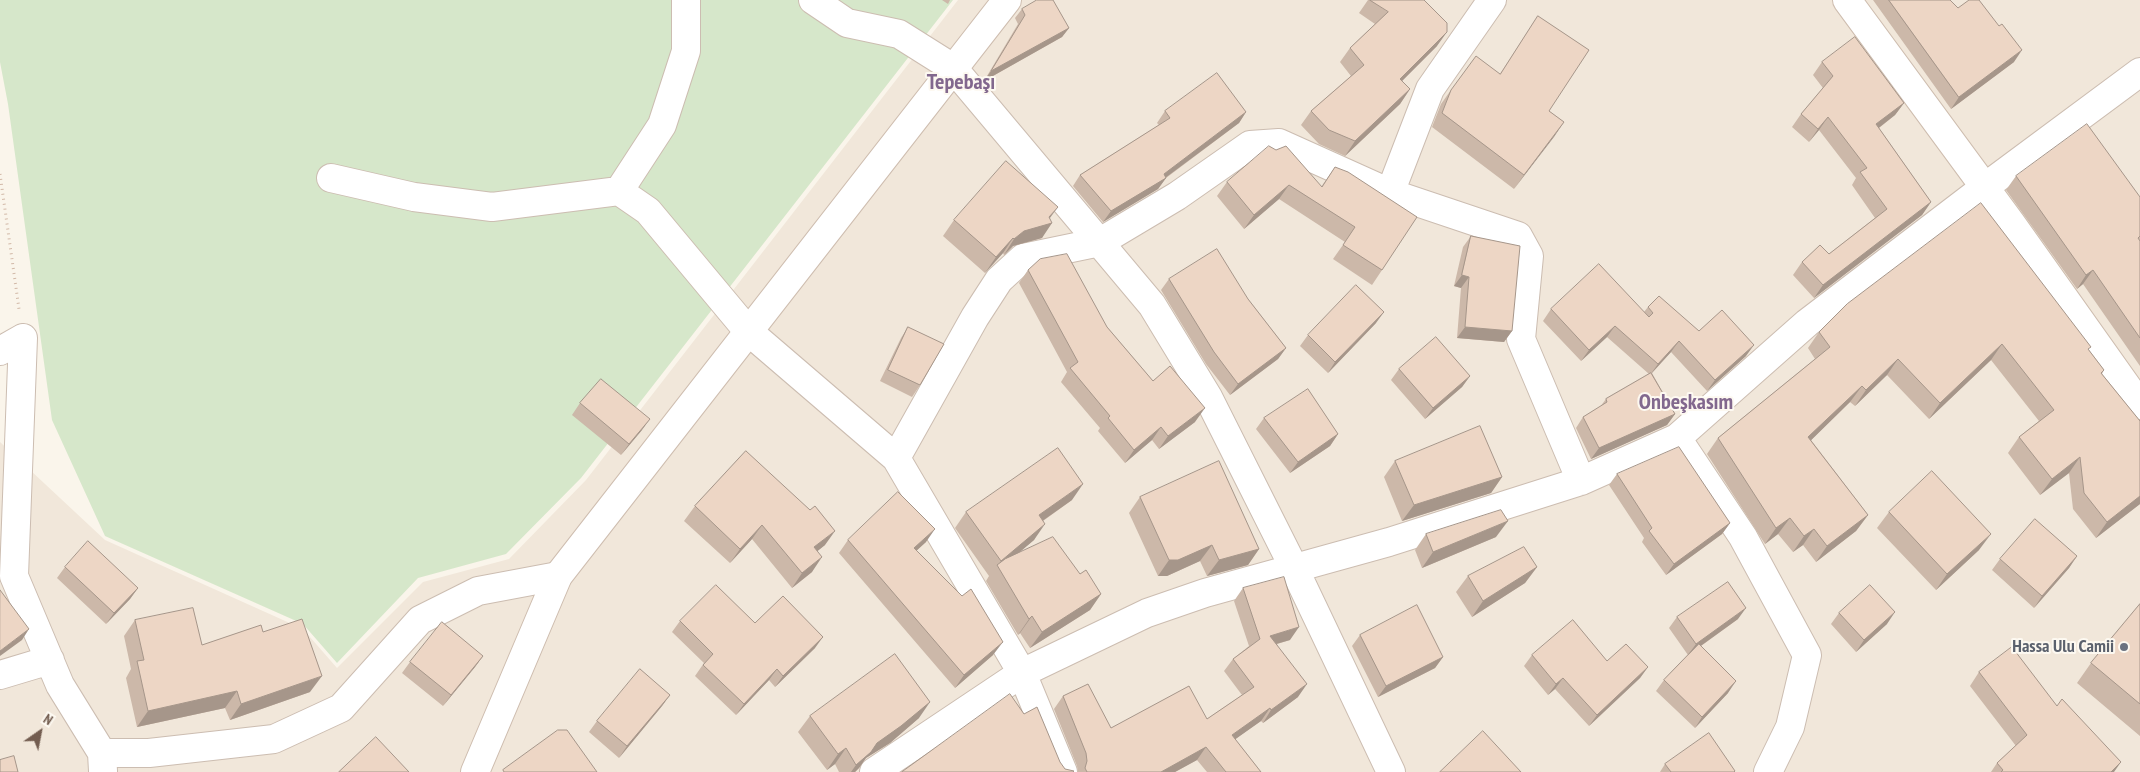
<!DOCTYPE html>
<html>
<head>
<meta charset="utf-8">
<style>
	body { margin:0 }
	#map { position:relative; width:2140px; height:772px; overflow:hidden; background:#faf5eb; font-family:"PT Sans Narrow",sans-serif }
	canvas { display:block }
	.north { position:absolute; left:15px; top:707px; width:50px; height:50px; -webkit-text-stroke:4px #fdf9f1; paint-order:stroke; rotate:33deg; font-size:14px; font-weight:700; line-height:20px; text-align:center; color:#735d50 }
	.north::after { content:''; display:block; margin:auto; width:18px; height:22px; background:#735d50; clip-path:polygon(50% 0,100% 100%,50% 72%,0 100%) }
</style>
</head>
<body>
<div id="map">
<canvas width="2140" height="772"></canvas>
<div class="north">N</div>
</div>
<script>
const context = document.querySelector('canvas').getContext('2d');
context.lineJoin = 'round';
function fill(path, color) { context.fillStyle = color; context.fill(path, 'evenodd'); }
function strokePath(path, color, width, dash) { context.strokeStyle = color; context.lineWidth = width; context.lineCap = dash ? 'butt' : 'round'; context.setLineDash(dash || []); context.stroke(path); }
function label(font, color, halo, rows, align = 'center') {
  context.font = font + ' "PT Sans Narrow",sans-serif'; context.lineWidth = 4; context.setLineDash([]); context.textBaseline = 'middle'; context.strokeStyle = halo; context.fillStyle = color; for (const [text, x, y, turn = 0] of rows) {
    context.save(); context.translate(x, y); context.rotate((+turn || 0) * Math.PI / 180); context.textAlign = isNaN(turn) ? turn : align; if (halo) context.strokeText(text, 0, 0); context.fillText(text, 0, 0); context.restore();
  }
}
fill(new Path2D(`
	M958,0h1182v772h-2140v-330l105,98 198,89 34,39 86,-86 86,-23 77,-79z`), '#f1e7da');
fill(new Path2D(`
	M0,0h953l-372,478 -75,76 -88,24 -81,85 -34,-39 -198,-88 -53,-116 -44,-316 -8,-42z`), '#d6e7ca');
const street = new Path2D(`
	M813,0l34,23 52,11 54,34 199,237 56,92 86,171 97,204
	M331,178l83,19 78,10 127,-16 29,20 100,120 148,127 126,215 41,99
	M619,191l43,-66 24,-74v-51
	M1390,193l40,-104 62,-89
	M23,338l-9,238 46,109 42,68 1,18
	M0,351l23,-13
	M1677,438l66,99 64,118 -17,72 -22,45
	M896,458l79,-141 24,-37 24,-22 77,-16 77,-46 73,-51 29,-2 111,50 128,43 11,20 -8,83 60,142
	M0,675l50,-15
	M102,753h47l125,-14 67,-31 79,-88 58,-29 80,-15
	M874,772l148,-99 125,-60 58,-20 184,-51 192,-61 96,-43 130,-115 178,-136 155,-115`);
const secondary = new Path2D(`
	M1847,0l164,223 129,182
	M475,772l83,-196 449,-576`);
strokePath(street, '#ccbdb1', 30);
strokePath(secondary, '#cebdaf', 30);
strokePath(new Path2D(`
	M0,174l19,135`), '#d2b9a8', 3, [1, 4]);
strokePath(street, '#fff', 28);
strokePath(secondary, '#fff', 28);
fill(new Path2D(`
	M942,0h8l-2,4z
	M1368,0h56l13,46 -35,35 8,8 -10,15 -55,52 -26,-12 -18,-19 10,-14 40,-35 -11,-14 10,-14 25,-24 -16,-11z
	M1873,0h77l8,8 41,18 15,36 -63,47z
	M1022,9l47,19 -7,9 -78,44 34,-57 -3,-6z
	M1538,16l11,95 15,11 -50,67 -82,-62 9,-23 10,-14 49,-16z
	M1822,62l82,41 -9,12 -16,13 52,74 -9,13 -108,83 -21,-23 9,-13 27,-8 46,-36 -23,-33 4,-7 -37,-48 -10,12 -17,-15 9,-13 22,-26 -10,-13z
	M1165,111l81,1 -7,11 -73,55 -8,11 -55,33 -30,-36 7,-11 79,-50 -2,-2z
	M1335,167l47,103 -10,15 -39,-26 12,-17 -66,-43 -35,30 -27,-33 10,-14 94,5z
	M2016,176l124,21v169l-57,-82 -6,5 -71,-99z
	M1050,218l-8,20 -29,8 -9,9 -1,-2 -18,20 -42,-37 11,-16z
	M1471,236l41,95 -8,11 -47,-4 4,-50 -7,-2 9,-39z
	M1028,270l79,57 46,54 42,41 -36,27 -7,-9 -27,23 -27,-32 2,-3 -39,-46 6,-10 -48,-89z
	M1169,279l79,20 38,49 -8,11 -48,36 -24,-31 -45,-74z
	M1847,304l242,46 15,20 -2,4 38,47v83l-44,34 -23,-29 -4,-36 -29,22 -32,-42 11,-16 20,-16 -48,-61 -62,59 -42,-44 -32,31 -5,-4 -39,38 57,75 -12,16 -40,31 -13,-17 -10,7 -15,-18 -13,10 -58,-90 11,-16 97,-79 -7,-11 11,-16z
	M1648,307l51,24 47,25 -39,35 -36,-39 -19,21 23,41 -8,11 -76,34 -15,-31 7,-11 17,-10 6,-8 43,-25 -42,-37 -26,24 -38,-40 8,-12 93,3z
	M1376,323l-48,50 -28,-27 8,-11z
	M908,327l12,58 -8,12 -32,-16 21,-43z
	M1399,369l71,7 -8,11 -37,32 -34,-39z
	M580,403l62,27 -21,25 -49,-40z
	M1264,418l74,16 -8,12 -40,27 -34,-44z
	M746,451l79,94 -8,6 -5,21 -20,16 -40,-49 -22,24 -46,-42 11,-15z
	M1395,461l107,16 -11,16 -89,28 -18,-44z
	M1617,474l113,49 -8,11 -56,41 -24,-33 2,-4 -35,-53z
	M1140,497l119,52 -11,16 -41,11 -7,-15 -33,15h-9l-29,-63z
	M1072,500l-29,21 -9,19 -15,12 61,22 21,20 -11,16 -60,38 -10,-15 -2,2 -32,-54 3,-5 -34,-48 11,-16z
	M1889,512l90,38 -43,40 -59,-62z
	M1426,534l70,3 -74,31 -7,-18z
	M848,540l78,2 -10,9 77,104 -38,33 -116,-135z
	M2077,556l-8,12 -35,40 -42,-38 8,-11z
	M65,567l73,21 -8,11 -24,25 -49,-46z
	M1537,567l-12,16 -53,34 -16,-25 12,-16z
	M1243,588l47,52 -13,4 21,53 -35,26 -2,-2 -26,18 26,33h-54l-10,-12 -22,12h-97l-1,-6 -23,-57 9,-13 48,32 96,-9 35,-24 -18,-24 9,-12 16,-13 -15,-45z
	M2140,604v132l-63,-53 14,-20z
	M1839,613l48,11 -31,28 -25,-28z
	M1677,617l61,2 -37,27 27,47 -33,35 -39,-37 8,-11 24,-25 -19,-27z
	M135,620l67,25 61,-13 47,60 -80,28 -5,-12 -88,19 -11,-49 5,-9 -7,-33z
	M680,621l75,2 60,25 -40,39 -6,-7 -33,35 -41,-39 9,-13 -32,-31z
	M1360,635l83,22 -8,11 -57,29 -26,-51z
	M1532,655l75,6 41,6 -8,11 -51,48 -34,-37 -7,6 -24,-29z
	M483,656l-8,11 -32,39 -41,-33 8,-11z
	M1979,672l78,34 57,66h-123l6,-9 19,-17 -46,-60z
	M670,695l-8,11 -43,52 -30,-26 8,-11z
	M810,716l109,2 -29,25 -24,15 -7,10 -4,4h-16l-4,-8 -8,6 -29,-38z
	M1665,764l69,8h-74z`), '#ccb8a9');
fill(new Path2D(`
	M1069,28l-7,9 -78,44 7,-10z
	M1447,32l-10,14 -47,47 10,-14z
	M2022,50l-8,12 -63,47 8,-12z
	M1410,89l-10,15 -55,52 10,-15z
	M1904,103l-9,12 -28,22 9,-13z
	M1246,112l-7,11 -74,55h1l-8,11 -55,33 8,-11 53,-37z
	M1828,117l-9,13 -10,12 9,-13z
	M1564,122l-10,15 -40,52 10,-14z
	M1289,185l-10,14 -35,30 10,-14z
	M1931,202l-9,13 -108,83 9,-13z
	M1058,207l-11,15 5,1 -10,15 -29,8 -9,9 10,-16 10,-8 25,-14z
	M1013,238l-10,15 -18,20 11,-16z
	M2093,270l-10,14 -6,5 9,-14z
	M1462,275l7,2 -8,11 -7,-2z
	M1384,312l-8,11 -48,50 7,-11z
	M1615,326l-8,11 -26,24 8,-11z
	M1465,327l47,4 -8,11 -47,-4z
	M1679,341l-8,11 -21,23 8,-11z
	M2002,344l-11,16 -62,59 11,-16z
	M1754,345l-8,11 -39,35 8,-11z
	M1286,348l-8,11 -48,36 8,-11z
	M1898,359l-11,16 -32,31 11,-16z
	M1470,376l-8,11 -37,32 8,-11z
	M1862,386l-12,16 -53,52 11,-17z
	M1205,408l-10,14 -36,27 9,-13z
	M1675,414l-8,11 -76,34 8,-11z
	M650,419l-8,11 -21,25 8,-11z
	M1161,427l-9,13 -27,23 9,-13z
	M1338,434l-8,12 -40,27 8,-11z
	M2080,457l-11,16 -29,22 12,-16z
	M1502,477l-11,16 -89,28 12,-16z
	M1083,484l-11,16 -44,31 11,-16z
	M2140,496v8l-44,34 11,-16z
	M1868,515l-12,16 -40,31 11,-16z
	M1790,518l-12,16 -13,10 11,-16z
	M1508,521l-12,16 -74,31 11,-16z
	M1730,523l-8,11 -56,41 8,-11z
	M1045,524l-11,16 -34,29 -2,-3 3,-5z
	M762,525l-10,14 -22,24 10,-14z
	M935,529l-9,13 -21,19 9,-13z
	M1814,529l-11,16 -10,7 11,-16z
	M835,531l-10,14 -21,17 10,-15z
	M1991,534l-12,16 -43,40 11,-16z
	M1212,545l-12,16 -33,15h-9l11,-16z
	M1259,549l-11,16 -41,11 12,-16z
	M2077,556l-8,12 -35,40 8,-12z
	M822,557l-10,15 -20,16 10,-15z
	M1537,567l-12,16 -53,34 11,-16z
	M138,588l-8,11 -24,25 8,-11z
	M1101,594l-11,16 -60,38 12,-16z
	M1746,608l-8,11 -50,36 8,-11z
	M1895,612l-8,12 -31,28 8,-12z
	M1032,616l-12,17 -2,2 11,-16z
	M1299,627l-9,13 -28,8 8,-12z
	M29,629l-7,11 -22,16v-5z
	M823,637l-8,11 -40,39 8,-11z
	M1003,642l-10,13 -38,33 9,-13z
	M483,656l-8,11 -32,39 8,-11z
	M1443,657l-8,11 -57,29 8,-11z
	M1648,667l-8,11 -51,48 8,-11z
	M777,669l-8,11 -33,35 8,-11z
	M322,676l-12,16 -80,28 11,-16z
	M1563,678l-8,11 -7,6 8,-11z
	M1736,681l-8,12 -33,35 7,-11z
	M1307,684l-9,13 -35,26 8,-13z
	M237,691l-12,17 -88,19 11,-16z
	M670,695l-8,11 -43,52 8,-12z
	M930,702l-11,16 -29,25 -24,15 -7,10 -4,4h-4l5,-7 21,-22z
	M1270,708l-9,13 -38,27 9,-13z
	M1206,747l-9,13 -22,12h-14z
	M846,748l-11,16 -8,6 11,-16z
	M2121,762l-7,10h-3z`), '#a6968a');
const building = new Path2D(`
	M1037,0h16l16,28 -78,43 34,-56 -3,-6z
	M1370,0h54l23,23v9l-47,47 10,10 -55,52 -26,-11 -18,-19 53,-46 -14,-17 38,-36z
	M1889,0h61l8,8 11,-8h10l20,26 3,-2 20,26 -63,47z
	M1538,16l51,34 -40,61 15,11 -40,53 -82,-62 9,-23 25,-34 24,18z
	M1855,37l49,66 -28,21 55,78 -108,83 -21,-23 18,-17 9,9 58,-45 -27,-37 7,-4 -39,-51 -10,12 -17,-15 32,-38 -11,-14z
	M1217,73l29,39 -82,62 2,4 -55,33 -31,-36 90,-57 -5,-7z
	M2087,124l53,73v39l-2,2 2,3v97l-47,-68 -7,5 -70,-99z
	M1269,146l7,4 10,-4 36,41 13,-20 13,5 69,45 -35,53 -39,-25 12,-18 -66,-42 -35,30 -27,-33z
	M1006,161l52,46 -9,10 3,6 -28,8 -10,8 -1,-1 -17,19 -42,-37z
	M1981,203l110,144 -3,2 16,21 -3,3 39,48v75l-33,26 -23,-29 -4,-36 -28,22 -33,-42 35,-27 -52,-66 -62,59 -42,-44 -32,31 -4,-4 -54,51 60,78 -41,31 -13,-17 -10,7 -14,-18 -14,10 -58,-90 112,-91 -11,-15 28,-28z
	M1471,236l49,10 -8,85 -47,-4 4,-50 -7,-2z
	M1217,249l31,50 38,49 -48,36 -24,-32 -45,-73z
	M1067,254l40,73 46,54 17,-15 35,42 -37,28 -7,-9 -27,23 -26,-32 2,-2 -40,-48 8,-6 -50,-92 12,-11z
	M1599,264l50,53 4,-4 -5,-6 11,-11 40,35 23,-21 32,35 -39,35 -36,-39 -21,23 -43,-38 -26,24 -38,-41z
	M1356,285l28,27 -49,50 -27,-27z
	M908,327l36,17 -24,41 -32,-15z
	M1436,337l34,39 -37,32 -34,-39z
	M1651,373l24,41 -76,34 -16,-31 24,-15 -1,-3z
	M601,379l49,40 -21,25 -49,-41z
	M1308,389l30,45 -40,28 -34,-44z
	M1480,426l22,51 -88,28 -19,-44z
	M1679,447l51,76 -56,41 -25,-33 3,-3 -35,-54z
	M1058,448l25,36 -44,31 6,9 -44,37 -35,-49z
	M746,451l64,59 5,-4 20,25 -21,16 8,10 -20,16 -40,-48 -22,24 -45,-43z
	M1219,461l40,88 -40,11 -7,-15 -34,15h-9l-29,-63z
	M1932,471l59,63 -44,40 -58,-62z
	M898,492l37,37 -21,19 48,48 9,-7 32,53 -39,33 -116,-135z
	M1501,510l7,11 -75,31 -7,-18z
	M2035,519l42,37 -35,40 -42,-37z
	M1053,537l27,37 6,-4 15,24 -59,38 -10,-16 -3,3 -32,-54 8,-6z
	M88,541l50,47 -24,25 -49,-46z
	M1524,547l13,20 -54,34 -15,-25z
	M1284,577l15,50 -29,9 37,48 -36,26 -1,-2 -38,27 29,37h-35l-20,-25 -45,25h-74l-2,-4 2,-7 -1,-8 -23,-57 25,-12 23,44 78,-42 18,33 47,-32 -21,-28 27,-20 -17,-51z
	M1728,582l18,26 -50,36 -19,-27z
	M716,585l39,38 28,-27 40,41 -40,39 -6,-7 -33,35 -41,-39 10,-11 -33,-33z
	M1870,585l25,27 -31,28 -25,-27z
	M0,590l29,39 -29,22z
	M2140,604v100l-49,-41z
	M1417,605l26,52 -57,29 -26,-51z
	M193,608l9,37 59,-20 2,7 39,-13 20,57 -81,28 -4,-13 -89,20 -11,-50 7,-1 -9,-40z
	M1573,620l34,41 19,-17 22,23 -51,48 -34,-37 -7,6 -24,-29z
	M442,622l41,34 -32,39 -41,-33z
	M1699,644l37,37 -34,36 -38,-37z
	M2012,647l45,59 5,-7 59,63 -10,10h-110l2,-2 -6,-7 30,-28 -48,-63z
	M895,654l35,48 -29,24 -24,17 -6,9 -15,13 -10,-17 -8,6 -28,-38z
	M640,669l30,26 -43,51 -30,-25z
	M1010,694l14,20 13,-7 23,55 5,7 9,2 -1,1h-171z
	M558,730h9l30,42h-93l-1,-2z
	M1483,731l38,41h-81z
	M1709,733l26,38 -1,1h-63l-6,-8z
	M376,737l33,35h-70z
	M14,756l4,16h-18v-12z`);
fill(building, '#edd6c5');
strokePath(building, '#a6968a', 1);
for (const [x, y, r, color] of [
	[2124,647,5,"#6b7280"]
]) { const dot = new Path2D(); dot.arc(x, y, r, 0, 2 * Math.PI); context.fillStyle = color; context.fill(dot); strokePath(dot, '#fdf9f1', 2); }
label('bold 18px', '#5b616d', '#fdf9f1', [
	["Hassa Ulu Camii",2114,647]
], 'right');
label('bold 22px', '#82688e', '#fdf9f1', [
	["Tepebaşı",961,83],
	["Onbeşkasım",1686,403]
]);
</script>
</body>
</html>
